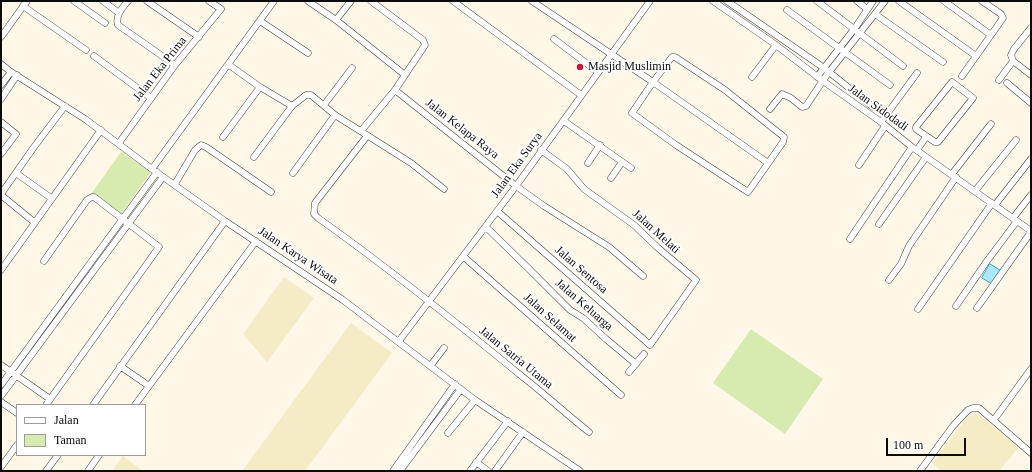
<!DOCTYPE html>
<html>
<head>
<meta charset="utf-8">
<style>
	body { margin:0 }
	#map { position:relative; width:1032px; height:472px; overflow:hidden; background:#fff7e8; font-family:Georgia,serif }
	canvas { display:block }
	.frame { position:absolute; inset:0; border:2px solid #0b0b0b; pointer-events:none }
	.legend { position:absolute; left:16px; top:404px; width:130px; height:52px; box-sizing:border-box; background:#fff; border:1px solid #9d9d9d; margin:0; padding:5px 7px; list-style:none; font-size:12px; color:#0b0b0b }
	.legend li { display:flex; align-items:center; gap:8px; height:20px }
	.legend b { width:20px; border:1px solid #9d9d9d }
	.scale { position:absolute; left:886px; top:438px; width:80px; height:18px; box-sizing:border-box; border:2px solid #0b0b0b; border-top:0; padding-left:5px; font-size:12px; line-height:14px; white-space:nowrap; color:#0b0b0b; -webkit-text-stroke:3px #fff; paint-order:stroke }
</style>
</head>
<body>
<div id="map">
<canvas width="1032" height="472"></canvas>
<div class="frame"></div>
<ul class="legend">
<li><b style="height:5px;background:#fff"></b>Jalan</li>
<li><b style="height:11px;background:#d7ebb0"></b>Taman</li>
</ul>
<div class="scale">100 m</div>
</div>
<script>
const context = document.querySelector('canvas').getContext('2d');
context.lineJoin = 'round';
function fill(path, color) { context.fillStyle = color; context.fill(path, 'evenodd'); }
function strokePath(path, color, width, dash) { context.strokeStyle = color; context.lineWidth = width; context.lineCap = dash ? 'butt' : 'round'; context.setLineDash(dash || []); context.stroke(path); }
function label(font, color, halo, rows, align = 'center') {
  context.font = font + ' Georgia,serif'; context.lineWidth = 4; context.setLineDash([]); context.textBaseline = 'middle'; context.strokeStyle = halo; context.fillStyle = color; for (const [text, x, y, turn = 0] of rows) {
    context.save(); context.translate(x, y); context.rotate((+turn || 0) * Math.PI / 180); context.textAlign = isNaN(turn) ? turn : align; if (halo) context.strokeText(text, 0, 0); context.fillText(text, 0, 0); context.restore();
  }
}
fill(new Path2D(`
	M284,277l30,21 -47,64 -24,-28z
	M351,323l41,30 -87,118h-63z
	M978,414l41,33 -20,24h-57l-10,-8 36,-47z
	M123,456l20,15h-31z`), '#f6ebc7');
fill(new Path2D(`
	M121,152l30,20 -30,42 -30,-20z
	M751,329l72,50 -38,55 -72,-51z`), '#d7ebb0');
const water = new Path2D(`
	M990,264l10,6 -8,14 -10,-6z`);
fill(water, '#aae7f9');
strokePath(water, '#2daad4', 1);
const minor = new Path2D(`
	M74,1l31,22
	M103,1l16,12
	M128,1c-6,7 -13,15 -10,24l57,40
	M147,1l52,36
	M308,1l28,19 69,55
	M453,1l128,94
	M532,1l121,81 115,81
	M713,1l63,44 47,36 58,41 31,25 119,84
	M727,1l97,67 49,39
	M817,1l86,65
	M857,1l10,8
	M899,1l77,55
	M944,1l47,34
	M23,6l63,44
	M787,10l103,75
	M875,14l68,48
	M336,20l15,-19
	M260,21l48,32
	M1,37l26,-36
	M554,39l44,33
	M94,56l57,42
	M672,57h3l50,33 59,47 -1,5 -35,50 -72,-47 -44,-32 21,-31z
	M1013,61l18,14
	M1,64l10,8 74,47 67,50 73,52 118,79 132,100 105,71
	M229,65l31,22 32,19 14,-11h5l24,20 76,48 33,26
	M962,76l41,-58 -2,-4 -19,-13
	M752,77l24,-32
	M817,77l38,-49 18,-27
	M999,80l14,-19 -2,-6 3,-6 17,-21
	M952,82l21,16 -35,44h-3l-19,-13v-2z
	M1007,83l24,20
	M1,85l10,-13
	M395,90l121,96 28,20 65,41 34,29
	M1,99l16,-24
	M324,105l28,-37
	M770,109l12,-15 9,4 11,9 4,-1 20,-30 59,-75
	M564,121l67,47
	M1,122l15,12 -15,20
	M881,122l36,-49
	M361,131l34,-41 30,-45 -2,-5 -52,-39
	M367,136l-52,67 -1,11 4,4c71,50 139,105 206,160 22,17 43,37 65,54
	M223,137l37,-50
	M119,143l56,-78 46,-56 -12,-8
	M917,150l9,-13
	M254,157l38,-51
	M588,163l12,-18
	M859,165l26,-39
	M152,169l122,-168
	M16,173l35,25
	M293,173l42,-58
	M952,174l39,-50
	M611,178l11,-16
	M175,184l20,-34 6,-5 5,2 65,45
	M975,191l41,-51
	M1,194l33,-47 31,-41
	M1,195l33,27
	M995,205l36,-46
	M497,211l153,134 46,-65 -38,-32 -24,-23 -50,-36 -17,-20 -26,-19
	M1013,218l18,-23
	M879,224l47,-67
	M486,227l42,41 42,42 13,8 23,21 30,25
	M850,239l62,-92
	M464,257l157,138
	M44,261l43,-61 5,-3h2l65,50 -113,158
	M1,270l100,-140
	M889,280l12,-16 8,-18 47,-69
	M956,306l31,-45 30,-40
	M977,308l54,-76
	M918,309l74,-106
	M399,341l117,-155 134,-185
	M1,365l49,34
	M431,365l13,-17
	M120,366l29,20
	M629,372l15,-18
	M1,385l156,-213
	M1,396l162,-219
	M1,402l16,11
	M93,405l132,-184
	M135,405l121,-164
	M996,417l35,-48
	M448,433l27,-33
	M476,462l12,9
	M1,467l16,-22
	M46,471l12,-16
	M88,471l11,-16
	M393,471l62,-87
	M400,471l61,-82
	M470,471l38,-50
	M495,471l28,-39
	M920,471l33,-45 15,-16 5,-2h6l52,45`);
strokePath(minor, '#3e3e3e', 7);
strokePath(minor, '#fff', 6);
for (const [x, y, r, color] of [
	[580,67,4,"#c11c3c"]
]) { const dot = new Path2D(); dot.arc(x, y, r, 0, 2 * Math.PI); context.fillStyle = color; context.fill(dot); strokePath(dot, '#fff', 1.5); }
label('12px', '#0b0b0b', '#fff', [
	["Masjid Muslimin",588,67]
], 'left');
label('12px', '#0b0b0b', '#fff', [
	["Jalan Eka Prima",160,69,-52],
	["Jalan Sidodadi",878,108,36],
	["Jalan Kelapa Raya",462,129,38],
	["Jalan Eka Surya",517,165,-54],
	["Jalan Melati",656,232,42],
	["Jalan Karya Wisata",298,256,34],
	["Jalan Sentosa",581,270,41],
	["Jalan Keluarga",584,305,41],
	["Jalan Selamat",550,318,42],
	["Jalan Satria Utama",516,358,39]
]);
</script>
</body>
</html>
